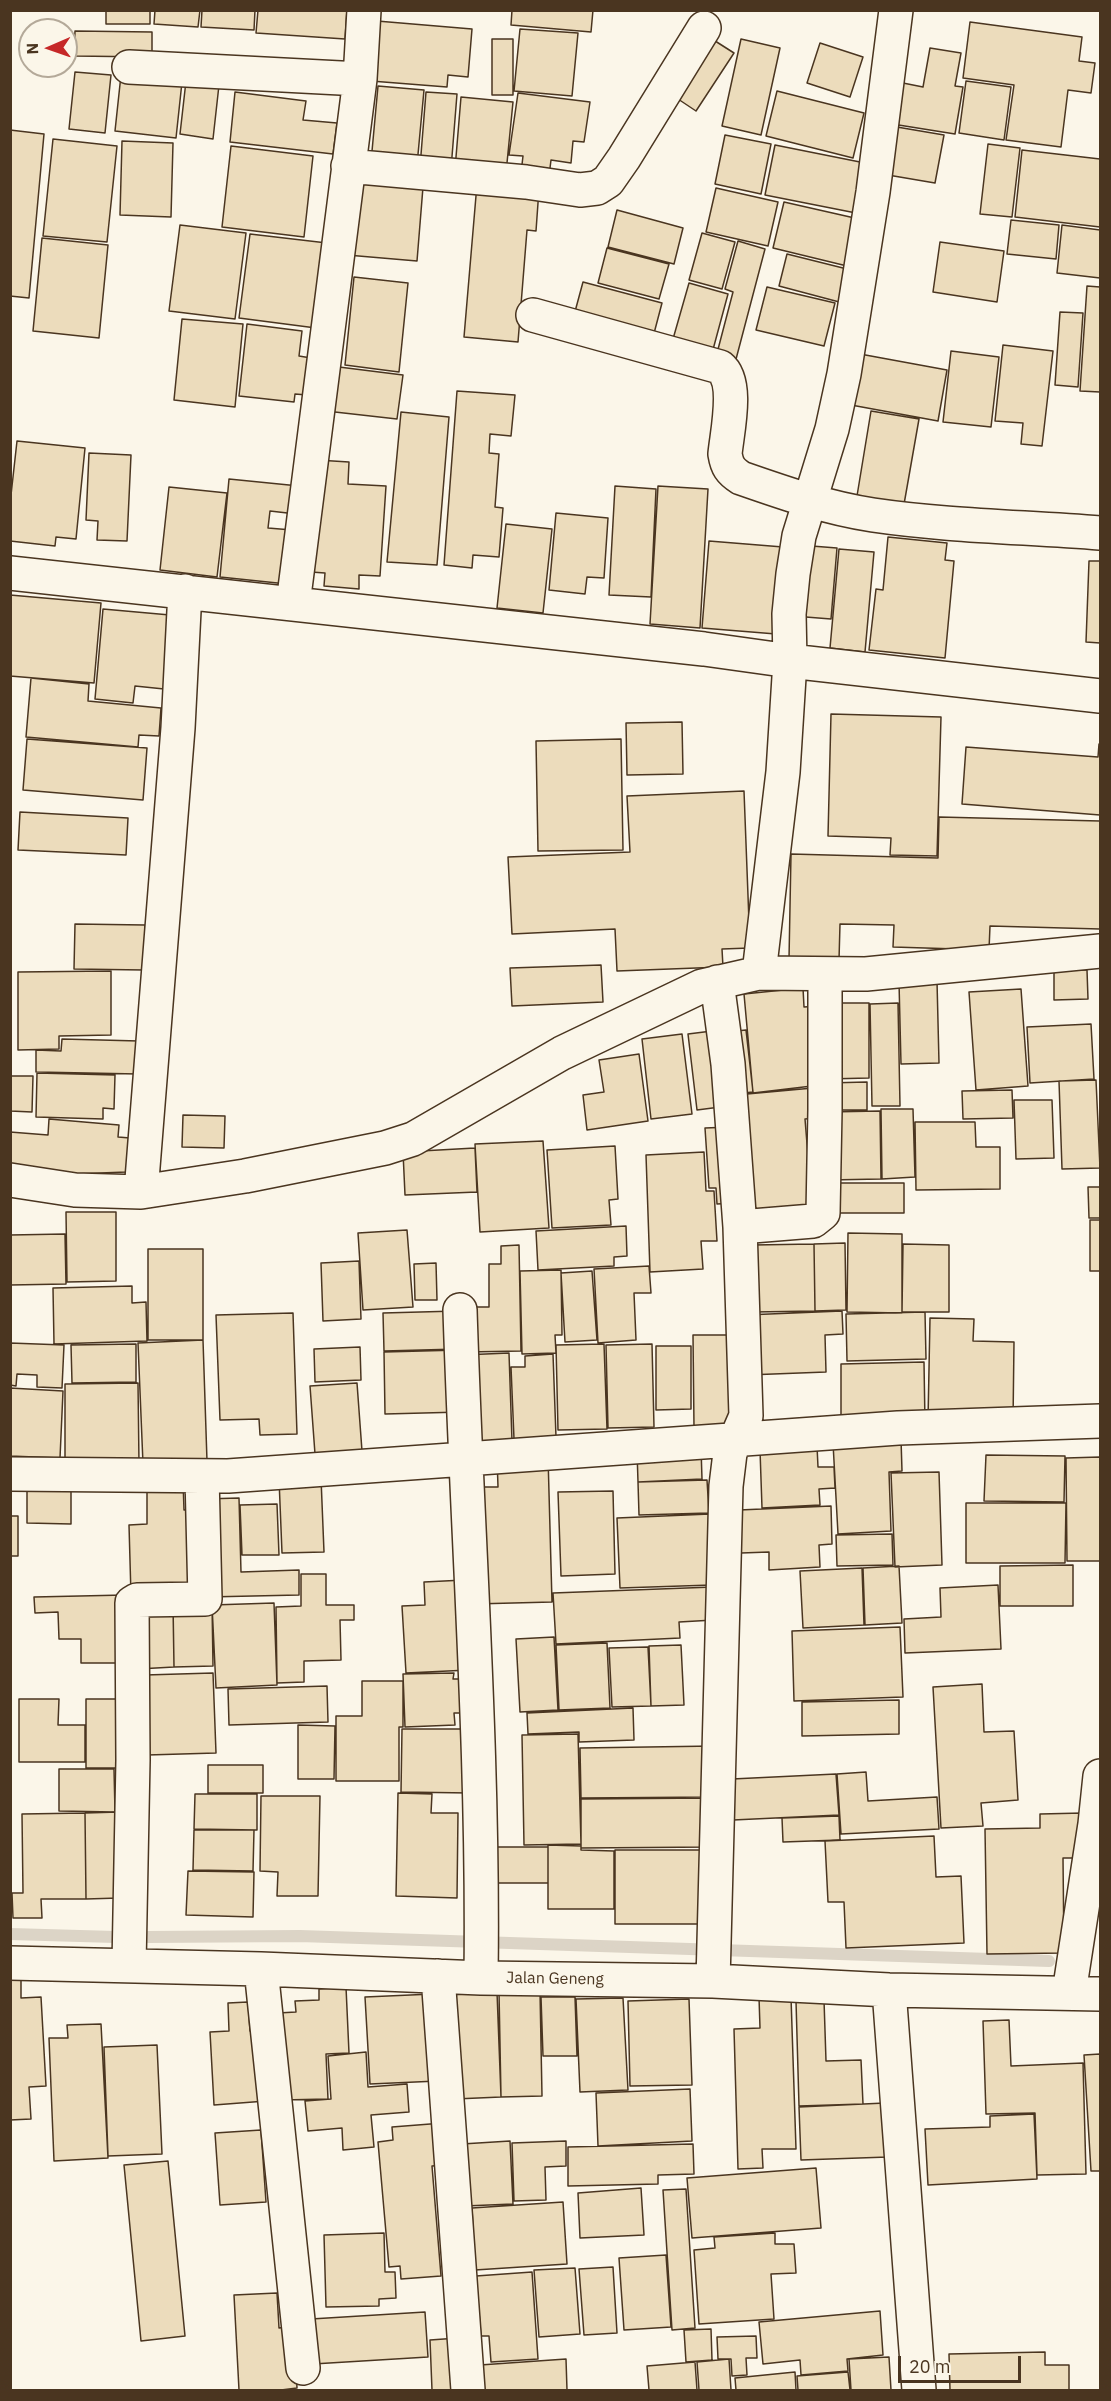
<!DOCTYPE html>
<html>
<head>
<meta charset="utf-8">
<style>
	body { margin:0 }
	#map { position:relative; width:1111px; height:2401px; overflow:hidden; background:#fbf6e9; font-family:"IBM Plex Sans",sans-serif }
	canvas { display:block }
	.frame { position:absolute; inset:0; border:12px solid #4a3520; pointer-events:none }
	.north { position:absolute; left:18px; top:18px; width:60px; height:60px; box-sizing:border-box; background:#fbf6e9; border:2px solid #b4a999; border-radius:50%; rotate:268deg; font-size:16px; font-weight:700; line-height:24px; text-align:center; color:#4a3520 }
	.north::after { content:''; display:block; margin:auto; width:21px; height:27px; background:#c62828; clip-path:polygon(50% 0,100% 100%,50% 72%,0 100%) }
	.scale { position:absolute; left:898px; top:2356px; width:123px; height:27px; box-sizing:border-box; border:3px solid #4a3520; border-top:0; padding-left:8px; font-size:18px; line-height:21px; white-space:nowrap; color:#4a3520; -webkit-text-stroke:4px #fbf6e9; paint-order:stroke }
</style>
</head>
<body>
<div id="map">
<canvas width="1111" height="2401"></canvas>
<div class="frame"></div>
<div class="north">N</div>
<div class="scale">20 m</div>
</div>
<script>
const context = document.querySelector('canvas').getContext('2d');
context.lineJoin = 'round';
function strokePath(path, color, width, dash) { context.strokeStyle = color; context.lineWidth = width; context.lineCap = dash ? 'butt' : 'round'; context.setLineDash(dash || []); context.stroke(path); }
function fill(path, color) { context.fillStyle = color; context.fill(path, 'evenodd'); }
function label(font, color, halo, rows, align = 'center') {
  context.font = font + ' "IBM Plex Sans",sans-serif'; context.lineWidth = 4.5; context.setLineDash([]); context.textBaseline = 'middle'; context.strokeStyle = halo; context.fillStyle = color; for (const [text, x, y, turn = 0] of rows) {
    context.save(); context.translate(x, y); context.rotate((+turn || 0) * Math.PI / 180); context.textAlign = isNaN(turn) ? turn : align; if (halo) context.strokeText(text, 0, 0); context.fillText(text, 0, 0); context.restore();
  }
}
strokePath(new Path2D(`
	M10,1934l105,3
	M148,1937l152,-1 749,25`), '#dcd4c6', 12);
const building = new Path2D(`
	M106,10h44v14h-44z
	M155,10h45l-2,17 -44,-3z
	M202,10h53l-1,20 -53,-3z
	M258,10h89l-2,29 -89,-6z
	M512,10h81l-2,22 -80,-7z
	M377,21l95,8 -4,48 -20,-2 -1,12 -76,-6z
	M970,22l112,15 -3,24 16,2 -4,30 -23,-3 -7,57 -55,-7 8,-55 -51,-7z
	M520,29l58,4 -6,63 -58,-5z
	M75,31l77,1v25l-78,-1z
	M492,39h21v56h-21z
	M712,39l22,14 -38,58 -21,-14z
	M741,39l39,9 -19,87 -39,-9z
	M820,43l43,14 -13,40 -43,-14z
	M930,48l31,5 -6,33 8,1 -8,47 -69,-11 7,-42 30,6z
	M75,72l36,3 -6,58 -36,-4z
	M121,75l61,7 -6,56 -61,-7z
	M186,81l33,4 -6,54 -33,-5z
	M966,81l45,6 -7,53 -45,-7z
	M378,86l46,4 -7,75 -46,-3z
	M777,91l87,22 -11,45 -87,-22z
	M235,92l71,9 -3,19 34,3 -4,31 -103,-12z
	M426,92l31,2 -6,75 -31,-2z
	M518,93l72,9 -6,40 -11,-1 -2,22 -20,-3 -2,16 -28,-3 2,-17 -14,-1z
	M461,97l52,5 -7,71 -51,-4z
	M891,126l53,9 -9,48 -53,-9z
	M10,130l34,4 -15,164 -19,-2z
	M725,135l46,9 -10,50 -46,-10z
	M53,139l64,7 -10,96 -64,-6z
	M122,141l51,2 -2,74 -51,-2z
	M988,144l32,4 -8,69 -32,-3z
	M775,145l90,18 -9,50 -91,-18z
	M231,146l82,10 -9,81 -82,-10z
	M1022,150l78,9v68l-85,-10z
	M354,181l69,6 -6,74 -70,-6z
	M477,184l62,5 -3,42 -9,-1 -9,112 -54,-5z
	M716,188l62,14 -10,44 -62,-14z
	M784,202l75,17 -12,47 -74,-18z
	M617,210l66,18 -9,36 -66,-17z
	M1011,220l48,5 -3,34 -49,-5z
	M180,225l66,8 -11,86 -66,-8z
	M1062,225l38,5v48l-43,-5z
	M702,233l33,9 -13,47 -33,-9z
	M250,234l77,9 -11,85 -77,-10z
	M42,238l66,7 -9,93 -66,-7z
	M738,241l27,8 -30,114 -19,-6 17,-65 -8,-3z
	M940,242l64,9 -7,51 -64,-10z
	M607,248l62,16 -10,35 -61,-16z
	M787,254l64,16 -8,33 -64,-17z
	M354,277l54,6 -9,89 -54,-7z
	M583,282l79,21 -10,38 -79,-22z
	M689,283l39,11 -17,63 -40,-11z
	M1087,286l13,1v105l-20,-1z
	M767,287l68,16 -11,43 -68,-16z
	M1060,312l23,1 -5,74 -23,-2z
	M182,319l61,5 -8,83 -61,-7z
	M247,324l55,7 -3,25 12,2 -4,37 -12,-1 -1,8 -55,-6z
	M1003,345l50,6 -11,95 -21,-2 2,-21 -28,-2z
	M951,351l48,6 -8,70 -48,-5z
	M860,354l87,16 -9,51 -87,-16z
	M331,366l72,9 -6,44 -71,-8z
	M457,391l58,4 -4,41 -21,-2 -1,19 10,1 -4,53 8,1 -4,49 -26,-2 -1,13 -28,-3z
	M871,411l48,8 -16,91 -47,-8z
	M401,412l48,5 -12,148 -50,-3z
	M17,441l68,7 -9,91 -20,-2 -1,9 -45,-5v-37z
	M89,453l42,2 -4,86 -30,-1 1,-19 -12,-1z
	M317,460l32,2 -1,22 38,2 -6,90 -21,-1v14l-35,-3 1,-13 -14,-1z
	M229,479l70,7 -3,28 -26,-3 -2,17 24,2 -5,54 -67,-7z
	M615,486l41,3 -5,108 -42,-2z
	M658,486l50,3 -8,139 -50,-4z
	M169,487l58,6 -10,84 -57,-7z
	M556,513l52,5 -4,60 -17,-1 -2,17 -36,-4z
	M506,524l46,5 -9,84 -46,-5z
	M888,537l59,6 -2,17 9,1 -9,97 -76,-8 7,-61 7,1z
	M709,541l74,6 -7,87 -74,-6z
	M799,545l38,3 -6,71 -38,-3z
	M839,549l35,3 -9,100 -35,-4z
	M1089,561h11v82l-14,-1z
	M10,595l91,8 -7,80 -84,-7z
	M103,609l67,6 -6,74 -29,-3 -2,17 -38,-4z
	M31,678l58,6 -1,17 73,7 -2,28 -20,-1 -1,12 -112,-10z
	M831,714l110,3 -4,139 -47,-1 1,-17 -63,-2z
	M682,722l1,52 -56,1 -1,-52z
	M27,739l120,9 -4,52 -120,-10z
	M621,739l2,111 -85,1 -2,-110z
	M1099,744h1v71l-138,-11 4,-57 132,10z
	M744,791l6,157 -28,1 1,18 -106,4 -2,-42 -103,5 -4,-77 122,-5 -3,-56z
	M20,812l108,6 -2,37 -108,-5z
	M939,817l161,4v108l-110,-3 -1,24 -96,-3 1,-22 -54,-1 -1,36 -50,-1 2,-105 147,4z
	M75,924l70,1 -1,45 -70,-1z
	M601,965l2,37 -91,4 -2,-38z
	M1054,970h33l1,29 -34,1z
	M111,971v64l-52,1v13l-41,1v-78z
	M937,981l2,82 -38,1 -2,-82z
	M803,988l1,19 14,-1 -6,80 -59,7 -9,-99z
	M1021,989l7,97 -52,4 -7,-98z
	M827,1003h42v75l-42,1z
	M898,1003l2,103h-28l-2,-102z
	M1091,1024l3,55 -64,4 -3,-56z
	M720,1030l8,76 -31,4 -9,-76z
	M746,1030l7,62 -19,2 -7,-62z
	M682,1034l10,80 -41,5 -9,-80z
	M62,1039l77,2 -1,33 -102,-2v-22l25,1z
	M639,1054l9,67 -61,9 -4,-35 21,-3 -5,-32z
	M37,1073l78,2 -1,34 -11,-1v11l-67,-2z
	M10,1076h23l-1,36 -22,-1z
	M1096,1080l4,88 -38,1 -3,-88z
	M867,1082v28h-40v-27z
	M813,1088l3,30 -11,1 7,87 -66,6 -10,-117z
	M1012,1090l1,28 -50,1 -1,-28z
	M1014,1100h38l2,58 -38,1z
	M881,1109h32l2,68 -33,2z
	M880,1111l1,68 -53,1 -1,-68z
	M183,1115l42,1 -1,32 -42,-1z
	M49,1119l70,6 -1,12 12,1 -3,34 -54,2 -63,-9v-33l38,3z
	M915,1122h60l1,25h24v42l-84,1z
	M730,1127l5,76 -18,1 -1,-16h-7l-4,-60z
	M543,1141l6,87 -69,4 -5,-88z
	M615,1146l3,53 -9,1 2,25 -59,3 -5,-78z
	M475,1148l2,44 -72,3 -2,-43z
	M704,1152l2,39h8l3,50h-16l2,28 -53,3 -4,-117z
	M838,1183h66v30h-66z
	M1088,1187h12v31h-11z
	M66,1212h50v69l-49,1z
	M1090,1220h10v51h-10z
	M626,1226l1,30 -13,1v9l-76,4 -2,-39z
	M407,1230l6,77 -50,3 -5,-77z
	M848,1233l54,1v79l-55,-1z
	M65,1234l1,50 -56,1v-50z
	M845,1243l1,67 -31,1 -1,-67z
	M814,1244l1,67 -61,1 -1,-67z
	M903,1244l46,1v67h-47z
	M519,1245l2,106 -54,1v-45h22v-43h12v-18z
	M148,1249h55v91h-55z
	M359,1261l2,58 -38,2 -2,-58z
	M436,1263l1,37h-22l-1,-36z
	M649,1266l2,27h-17l2,47 -38,3 -4,-74z
	M561,1270l1,65h-7l1,18 -34,1 -2,-83z
	M592,1271l5,69 -32,2 -4,-69z
	M132,1286v17l14,-1 1,39 -93,3 -1,-56z
	M457,1311l2,38 -75,2 -1,-38z
	M842,1311l1,23 -18,1 1,37 -79,3 -2,-60z
	M925,1312l1,47 -79,2 -1,-47z
	M293,1313l4,121 -37,1 -1,-16 -39,1 -4,-105z
	M930,1318l44,1 -1,22 41,1 -1,80 -85,-2z
	M693,1335h46l1,92 -46,1z
	M203,1340l4,121 -64,3 -5,-121z
	M10,1343l54,2 -2,43 -25,-1v-12l-20,-1 -1,12 -6,-1z
	M136,1344v38l-64,1 -1,-38z
	M604,1344l3,85 -49,1 -2,-85z
	M652,1344l2,83 -46,1 -2,-83z
	M656,1346h35v63l-35,1z
	M360,1347l1,33 -46,2 -1,-33z
	M460,1350l2,62 -77,2 -1,-62z
	M509,1353l3,88 -47,2 -3,-88z
	M553,1354l3,83 -42,2 -3,-72h14v-11z
	M924,1362l1,61 -84,1v-60z
	M138,1383l1,81h-74v-80z
	M357,1383l5,68 -47,3 -5,-68z
	M10,1388l53,3 -3,67 -50,-2z
	M901,1439l1,32 -13,1 2,59 -53,3 -5,-91z
	M817,1446l1,21h16l1,21 -16,1 1,16 -58,3 -2,-58z
	M701,1448l1,31 -64,3 -1,-31z
	M986,1455l79,1 -1,46 -80,-1z
	M548,1456l4,146 -78,2 -3,-117h27l-1,-30z
	M1100,1457v104h-33l-1,-103z
	M939,1472l3,93 -47,2 -4,-94z
	M321,1478l3,74 -42,1 -3,-74z
	M707,1480l2,33 -70,2 -1,-33z
	M183,1481l1,29 15,-1 2,85 -70,2 -2,-71 18,-1v-42z
	M27,1484h44v40l-44,-1z
	M613,1491l2,83 -54,2 -3,-84z
	M239,1498l2,74 58,-2v25l-92,2 -3,-98z
	M966,1503h100l-1,60h-99z
	M277,1504l2,51h-37l-2,-50z
	M831,1506l1,38 -13,1 1,22 -51,3v-18l-28,1 -2,-43z
	M710,1514l2,71 -92,3 -3,-70z
	M10,1516h8v40h-8z
	M892,1534l1,31 -56,1 -1,-31z
	M1073,1565v41h-73v-40z
	M899,1566l3,57 -37,2 -2,-57z
	M862,1568l2,57 -61,3 -3,-57z
	M301,1574h25v31h28v15h-14l1,40 -37,1v21l-27,1 -1,-76 25,-1z
	M464,1580l5,90 -63,3 -4,-67 23,-1 -1,-23z
	M998,1585l3,64 -96,4 -1,-34 37,-2 -1,-29z
	M713,1587l1,33 -35,2 1,16 -124,6 -3,-51z
	M125,1595l1,68h-45v-24h-22l-1,-27 -23,1 -1,-16z
	M173,1603l1,64 -36,2 -3,-65z
	M212,1603l1,63 -39,1 -1,-62z
	M274,1603l3,82 -61,3 -4,-83z
	M900,1627l3,70 -109,4 -2,-70z
	M554,1637l4,73 -38,2 -4,-73z
	M607,1643l3,65 -51,2 -3,-65z
	M681,1645l3,60 -33,1 -2,-60z
	M648,1647l3,59 -39,1 -3,-59z
	M213,1673l3,80 -69,2 -2,-80z
	M454,1673l-1,6h16l1,34h-16l1,12 -50,2 -2,-53z
	M362,1681h41v46h-4v54h-63v-65h26z
	M982,1684l2,48 30,-1 4,69 -37,3 2,23 -42,2 -8,-141z
	M327,1686l1,36 -99,3 -1,-36z
	M19,1699h40l-1,26h27v37h-66z
	M86,1699h36l-1,69h-35z
	M899,1700v34l-97,2v-34z
	M633,1708l1,32 -55,2v-10l-51,2 -1,-21z
	M298,1725l37,1 -1,53h-36z
	M402,1729h69l-1,64 -69,-1z
	M578,1734l3,110 -57,1 -2,-110z
	M715,1746v51l-134,1 -1,-50z
	M208,1765h55v28h-55z
	M59,1769h55l1,43 -56,-1z
	M866,1772l2,29 69,-4 2,32 -98,5 -4,-60z
	M836,1774l3,41 -106,5 -1,-41z
	M398,1793l34,1 -1,19h27l-1,85 -61,-2z
	M195,1794h62v36l-63,-1z
	M261,1796h59l-2,100h-41l1,-24 -18,-1z
	M712,1798l1,49 -132,1v-49z
	M119,1812v86l-33,1 -1,-86z
	M85,1813l1,86h-45l1,19h-29l-1,-25h11l-1,-79z
	M1083,1813l1,45h-21l1,95 -77,1 -2,-125 55,-1v-14z
	M839,1816l1,24 -57,2 -1,-24z
	M194,1830h60l-1,41 -60,-1z
	M934,1836l2,41 25,-1 3,67 -118,5 -2,-46h-16l-3,-61z
	M548,1845l33,1v4l33,1v58h-66z
	M488,1847h60v36h-60z
	M615,1850h88l-1,74h-87z
	M188,1871l66,1 -1,45 -67,-2z
	M21,1979v19l20,-1 5,89 -17,1 2,32 -21,1v-140z
	M346,1987l3,66 -23,1 2,45 -46,1 -4,-87 18,-1 -1,-11 24,-1v-11z
	M540,1991l2,105 -41,1 -2,-105z
	M497,1992l4,105 -46,2 -3,-105z
	M433,1994l5,87 -68,3 -5,-87z
	M541,1997h34l2,59h-34z
	M759,1997h32l5,152h-34l1,19 -25,1 -4,-140 26,-1z
	M623,1998l5,92 -48,2 -4,-93z
	M689,1999l3,86 -62,1 -2,-85z
	M824,2000l2,61 35,-1 2,44 -64,2 -3,-105z
	M248,2002l2,29 11,-1 5,71 -52,4 -4,-73 19,-1 -1,-28z
	M1009,2020l2,46 72,-3 3,111 -49,1 -2,-62 -49,1 -3,-93z
	M101,2024l7,134 -54,3 -5,-123h19l-1,-13z
	M157,2045l5,109 -54,2 -4,-109z
	M366,2052l2,35 39,-3 2,28 -38,3 3,32 -31,3 -1,-22 -34,3 -3,-30 26,-2 -3,-43z
	M1100,2054v117h-9l-7,-116z
	M690,2089l2,52 -94,5 -2,-53z
	M885,2103l3,54 -87,3 -2,-53z
	M1034,2114l3,65 -109,6 -3,-56 65,-2v-11z
	M443,2123l3,42 -14,1 9,110 -40,3 -1,-13 -11,1 -11,-125 15,-2 -1,-13z
	M261,2130l5,72 -46,3 -5,-72z
	M510,2141l3,63 -48,2 -3,-62z
	M566,2141v25l-21,1 1,33 -32,1 -2,-58z
	M693,2144l1,30 -36,1v9l-90,2v-39z
	M168,2161l17,175 -44,5 -17,-176z
	M816,2168l5,60 -129,10 -5,-60z
	M641,2188l3,47 -64,3 -2,-45z
	M686,2189l9,139 -23,2 -9,-140z
	M563,2202l4,62 -92,6 -3,-62z
	M384,2233l1,39h10l1,26 -17,1v7l-53,1 -2,-72z
	M775,2233v11h19l2,29 -25,1 3,45 -75,5 -5,-74 21,-2 -1,-11z
	M666,2255l5,72 -47,3 -5,-72z
	M613,2267l4,66 -33,2 -5,-66z
	M575,2268l5,66 -41,3 -5,-67z
	M532,2272l6,87 -47,3 -2,-26h-8l-5,-60z
	M277,2293l2,35 15,-2 3,62 -16,2h-42l-5,-95z
	M880,2311l3,44 -36,4 1,12 -47,4 -1,-15 -37,4 -4,-42z
	M425,2312l3,45 -115,7 -2,-45z
	M711,2329l1,31 -26,2 -2,-32z
	M756,2336l1,22h-11l1,17 -15,1 -1,-17h-13l-1,-22z
	M458,2338l3,52h-29l-2,-50z
	M1045,2352v13h24v25h-119l-1,-36z
	M889,2357l2,33h-40l-2,-31z
	M566,2359l1,31h-86l-1,-25z
	M729,2359l2,31h-32l-2,-28z
	M695,2362l2,28h-48l-2,-24z
	M795,2372l1,18h-60l-1,-12z
	M848,2372l2,18h-52l-1,-14z`);
fill(building, '#ecdcbc');
strokePath(building, '#4a3520', 1.5);
const minor = new Path2D(`
	M129,67l231,12
	M348,166l178,16 54,8 17,-2 11,-7 16,-23 80,-130
	M533,315l187,52c19,15 7,65 5,87 2,12 5,17 16,24 43,15 86,30 132,37 75,11 152,12 227,18
	M10,573l694,76 86,12 310,35
	M293,604l67,-525 4,-69
	M759,973l24,-201 7,-111 -1,-47 4,-40 6,-38 33,-107 12,-55 29,-182 23,-182
	M717,982l11,82 12,163
	M10,1180l65,10 66,2 104,-16 140,-28 28,-9 149,-86 140,-67 57,-13 107,1 234,-23
	M141,1192l37,-464 7,-137
	M460,1310c7,223 24,445 21,668
	M10,1474l218,2 670,-48 202,-7
	M10,1963l251,6 220,9 232,3 176,9 211,4
	M129,1965l4,-205 -1,-157 5,-3 68,-1 -3,-123
	M261,1969l42,399
	M438,1976l30,414
	M713,1981l13,-495 4,-33 16,-37 -6,-189 73,-6 10,-8 2,-103v-136
	M889,1990l30,400
	M1069,1993l26,-169 5,-48`);
strokePath(minor, '#4a3520', 36);
strokePath(minor, '#fbf6e9', 33);
label('16px', '#4a3520', '#fbf6e9', [
	["Jalan Geneng",555,1979,1]
]);
</script>
</body>
</html>
